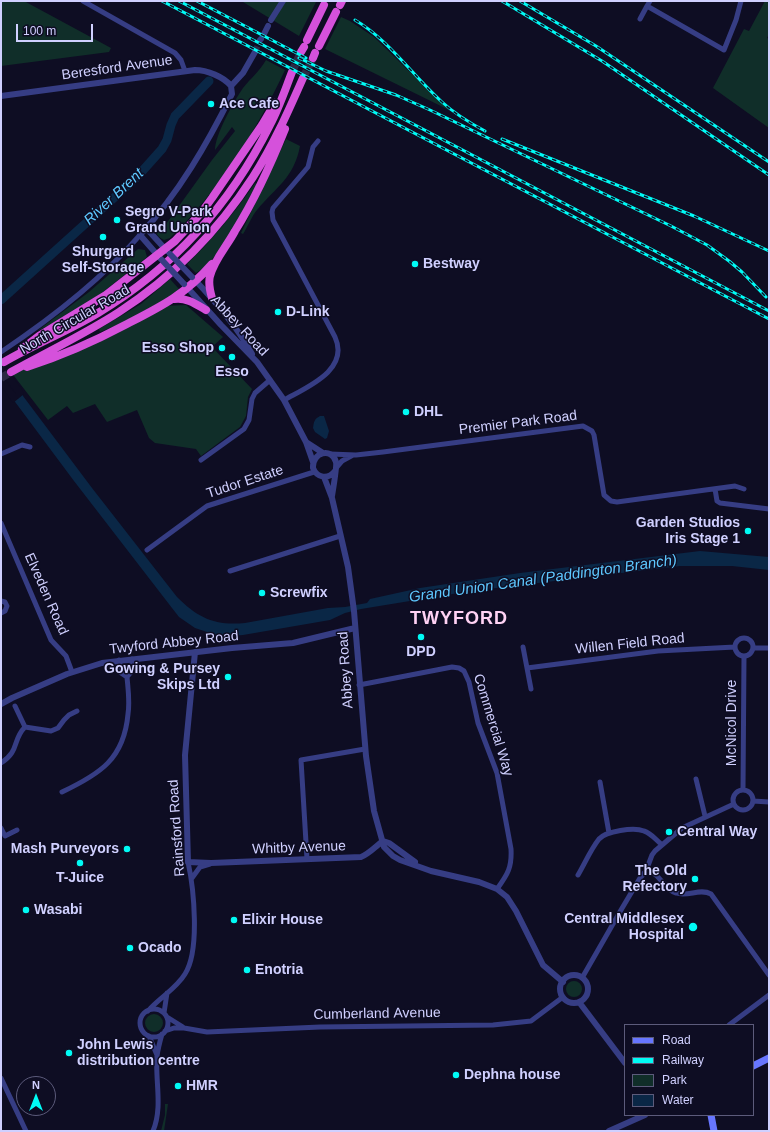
<!DOCTYPE html>
<html>
<head>
<meta charset="utf-8">
<style>
	body { margin:0 }
	#map { position:relative; width:770px; height:1132px; overflow:hidden; background:#0e0d23; font-family:Helvetica,sans-serif }
	canvas { display:block }
	.frame { position:absolute; inset:0; border:2px solid #d0d0ff; pointer-events:none }
	.legend { position:absolute; left:624px; top:1024px; width:130px; height:92px; box-sizing:border-box; background:#0e0d23; border:1px solid #5c5b7b; margin:0; padding:5px 7px; list-style:none; font-size:12px; color:#d0d0ff }
	.legend li { display:flex; align-items:center; gap:8px; height:20px }
	.legend b { width:20px; border:1px solid #5c5b7b }
	.north { position:absolute; left:16px; top:1076px; width:40px; height:40px; box-sizing:border-box; background:#0e0d23; border:1px solid #5c5b7b; border-radius:50%; rotate:0deg; font-size:11px; font-weight:700; line-height:16px; text-align:center; color:#d0d0ff }
	.north::after { content:''; display:block; margin:auto; width:14px; height:18px; background:#00fbf5; clip-path:polygon(50% 0,100% 100%,50% 72%,0 100%) }
	.scale { position:absolute; left:16px; top:24px; width:77px; height:18px; box-sizing:border-box; border:2px solid #d0d0ff; border-top:0; padding-left:5px; font-size:12px; line-height:14px; white-space:nowrap; color:#d0d0ff; -webkit-text-stroke:3px #0e0d23; paint-order:stroke }
</style>
</head>
<body>
<div id="map">
<canvas width="770" height="1132"></canvas>
<div class="frame"></div>
<ul class="legend">
<li><b style="height:5px;background:#6776ff"></b>Road</li>
<li><b style="height:5px;background:#00fbf5"></b>Railway</li>
<li><b style="height:11px;background:#102e29"></b>Park</li>
<li><b style="height:11px;background:#0a2746"></b>Water</li>
</ul>
<div class="north">N</div>
<div class="scale">100 m</div>
</div>
<script>
const context = document.querySelector('canvas').getContext('2d');
context.lineJoin = 'round';
function fill(path, color) { context.fillStyle = color; context.fill(path, 'evenodd'); }
function strokePath(path, color, width, dash) { context.strokeStyle = color; context.lineWidth = width; context.lineCap = dash ? 'butt' : 'round'; context.setLineDash(dash || []); context.stroke(path); }
function label(font, color, halo, rows, align = 'center') {
  context.font = font + ' Helvetica,sans-serif'; context.lineWidth = 3; context.setLineDash([]); context.textBaseline = 'middle'; context.strokeStyle = halo; context.fillStyle = color; for (const [text, x, y, turn = 0] of rows) {
    context.save(); context.translate(x, y); context.rotate((+turn || 0) * Math.PI / 180); context.textAlign = isNaN(turn) ? turn : align; if (halo) context.strokeText(text, 0, 0); context.fillText(text, 0, 0); context.restore();
  }
}
fill(new Path2D(`
	M1,1h23l87,47 -2,4 -108,14z
	M244,1h70l2,1 -17,34 -56,-34z
	M765,1l4,2v31l-2,4 2,1v89l-56,-40 31,-59 5,2z
	M341,17l9,4 24,16 75,73 -124,-61z
	M266,60l19,10c-28,60 -67,122 -115,168l-6,2c-5,-2 -9,-7 -9,-12l6,3 51,-71 23,-29 -3,-4 -17,23c0,-15 19,-49 28,-62 8,-10 16,-16 23,-28z
	M286,139l14,7c-6,32 -24,41 -43,64 -4,4 -10,18 -14,24l-2,-1z
	M255,183l2,1c-13,23 -37,77 -61,89l-9,-9c26,-25 48,-52 68,-81z
	M138,249l7,1 2,7 -53,42 -27,18 -30,14 52,-39z
	M170,279l9,10 -6,6 -51,28 -22,9 -1,-3 42,-25z
	M186,305l37,32 -11,10 40,42 -4,8 -2,19 -6,11 -39,29 -5,-7 -41,-6 -6,-5 -12,-28 -30,12 -12,-18 -22,9 -6,-7 -19,14 -37,-48 37,-12 115,-54z
	M566 989a8 8 0 1 1 16 0a8 8 0 1 1-16 0Z
	M145 1023a9 9 0 1 1 18 0a9 9 0 1 1-18 0Z
	M165,1104h3l-4,27h-3l4,-16z`), '#102e29');
fill(new Path2D(`
	M1,383l17,16 2,-10 3,7 69,92 85,109c21,21 38,29 68,26l83,-15 17,-1 22,-4 3,-4 50,-11 100,-15 180,-22 69,6v13l-37,-4h-52l-209,25 -110,18 -16,4 -15,7 -87,15 -12,1h-12l-24,-8 -16,-11 -7,-9 -98,-127z
	M320,416h4l5,15 -2,7 -2,1 -10,-7 -2,-4c1,-6 1,-9 7,-12z`), '#0a2746');
fill(new Path2D(`
	M1,361l20,27 3,6 -11,9 -12,-17v-11l15,19 -15,-21z`), '#0e0d23');
strokePath(new Path2D(`
	M1,300l136,-123 25,-28 5,-9 4,-15 4,-9 34,-35`), '#0a2746', 9);
strokePath(new Path2D(`
	M255,52l5,-12`), '#2b2a44', 6, [6, 3]);
strokePath(new Path2D(`
	M292,72l9,-20
	M303,78l10,-20
	M1,378l10,-6`), '#2b2a44', 8, [8, 4]);
strokePath(new Path2D(`
	M83,1l92,52 6,7 4,11
	M650,1l-3,5 77,44 12,-30 5,-19
	M640,19l7,-13
	M1,352c51,-34 99,-71 139,-117
	M284,400c23,-13 66,-30 51,-63l-62,-117 -1,-8 1,-4 35,-41 5,-20 5,-6
	M1,454l21,-9 8,2
	M330,454l26,1 27,-3 200,-26 9,5 2,4 10,60 7,6 6,1 118,-16 9,3
	M201,460l43,-31 5,-9 3,-21 3,-6 15,-13
	M336,468l6,-7 11,-6
	M715,489l2,12 3,2 49,6
	M1,523l50,117 15,16 6,16
	M147,550l60,-44 107,-34
	M230,571l110,-35
	M1,601l4,1 2,4 -2,5 -4,2
	M735 647a9 9 0 1 1 18 0a9 9 0 1 1-18 0Z
	M523,647l8,42
	M753,648h16
	M119,660l2,13 6,4
	M527,668l131,-17 77,-4
	M359,685l93,-18 7,1 5,3 5,11 9,41 19,50 14,76c1,18 -3,25 -14,40
	M15,706l10,21
	M1,763c19,-12 11,-23 24,-36l26,4 7,-3 6,-8 5,-5 8,-4
	M696,779l9,37
	M600,782l9,51
	M743,789l1,-133
	M733 800a10 10 0 1 1 20 0a10 10 0 1 1-20 0Z
	M62,792c38,-18 62,-33 66,-78 2,-12 0,-25 -1,-37l5,-6v-12
	M753,801l16,1
	M1,828l4,8 12,-6
	M307,859l-6,-99 64,-11
	M647,869c3,2 7,4 10,7 6,6 11,15 19,17 12,4 24,-5 35,1l58,81
	M578,875c7,-12 13,-26 21,-36 7,-8 35,-12 45,-8 7,2 12,9 17,13
	M192,878l8,-11 10,-3
	M582,978l39,-68 19,-32 6,-7 6,-16 3,-4 27,-23 52,-24
	M140 1023a14 14 0 1 1 28 0a14 14 0 1 1-28 0Z
	M148,1011c11,-13 28,-22 37,-37 15,-23 9,-85 3,-112
	M164,1013l3,-20
	M167,1017l16,10
	M729,1025l40,-30
	M165,1031l9,-3h10l23,4 113,-5 173,-2 38,-4 32,-24
	M149,1036l8,19
	M1,1078l25,53
	M153,1131c10,-24 2,-50 4,-75 1,-7 3,-15 5,-22`), '#363d84', 5);
strokePath(new Path2D(`
	M271,20l12,-19
	M264,34l4,-8
	M260,40l1,-1
	M231,86l12,-13 12,-21
	M1,96l194,-26c12,0 29,7 36,16
	M147,229l20,22
	M160,258l-20,-23c39,-42 67,-91 92,-141l-1,-8
	M193,278c22,23 44,48 59,76
	M185,285l36,40 36,37 27,38 22,42 7,20
	M306,442l17,11
	M324,477l8,21 16,69 6,44 12,145 8,55 10,36 9,9 7,4 31,11 48,11 18,7 10,8 9,14 27,54 20,17
	M332,496c1,-6 5,-30 4,-34 -4,-15 -24,-10 -23,6 4,10 15,12 22,3
	M195,652l-10,103 3,107 23,1 150,-6c8,-3 15,-11 22,-16
	M1,704l11,-6 55,-24 35,-11 130,-15 61,-5 62,-15
	M383,841l6,2 26,19
	M560 989a14 14 0 1 1 28 0a14 14 0 1 1-28 0Z
	M579,1002l46,61
	M609,1131l36,-16`), '#363d84', 6);
strokePath(new Path2D(`
	M753,1066l16,-8
	M711,1115l3,16`), '#6776ff', 7);
strokePath(new Path2D(`
	M340,5l2,-4
	M307,40l17,-35
	M319,46l17,-34
	M301,52l3,-5
	M313,58l2,-5
	M212,298c-2,-7 -4,-15 -2,-22 4,-16 17,-30 25,-45 20,-32 36,-67 50,-102
	M174,299c12,-2 22,5 32,11
	M22,349l17,-13 67,-41 69,-54 26,-28 11,-15 50,-73 13,-22
	M4,362c31,-18 64,-31 94,-49 75,-45 133,-110 172,-188 9,-17 15,-35 22,-53
	M27,367c34,-11 66,-25 98,-42 35,-18 60,-30 87,-61
	M11,372c36,-20 74,-38 108,-60 54,-35 99,-81 134,-135 20,-31 35,-65 50,-99`), '#d551db', 8);
const rail = new Path2D(`
	M162,1l607,318
	M179,1l590,310
	M197,1l109,57
	M502,1l100,60 167,114
	M520,1l76,45 173,116
	M355,20c34,20 58,56 87,82 13,12 28,21 43,29
	M299,58l27,13 70,24 34,15 241,116 36,19 22,16 13,11 24,25
	M502,139l192,77 75,35`);
strokePath(rail, '#00fbf5', 3);
strokePath(rail, '#0e0d23', 1.5, [4.5]);
strokePath(new Path2D(`
	M170,254l22,23
	M162,260l22,24`), '#363d84', 6);
for (const [x, y, r, color] of [
	[211,104,4,"#00fbf5"],
	[117,220,4,"#00fbf5"],
	[103,237,4,"#00fbf5"],
	[415,264,4,"#00fbf5"],
	[278,312,4,"#00fbf5"],
	[222,348,4,"#00fbf5"],
	[232,357,4,"#00fbf5"],
	[406,412,4,"#00fbf5"],
	[748,531,4,"#00fbf5"],
	[262,593,4,"#00fbf5"],
	[421,637,4,"#00fbf5"],
	[228,677,4,"#00fbf5"],
	[669,832,4,"#00fbf5"],
	[127,849,4,"#00fbf5"],
	[80,863,4,"#00fbf5"],
	[695,879,4,"#00fbf5"],
	[26,910,4,"#00fbf5"],
	[234,920,4,"#00fbf5"],
	[693,927,5,"#00fbf5"],
	[130,948,4,"#00fbf5"],
	[247,970,4,"#00fbf5"],
	[69,1053,4,"#00fbf5"],
	[456,1075,4,"#00fbf5"],
	[178,1086,4,"#00fbf5"]
]) { const dot = new Path2D(); dot.arc(x, y, r, 0, 2 * Math.PI); context.fillStyle = color; context.fill(dot); strokePath(dot, '#0e0d23', 1.5); }
label('14px', '#d0d0ff', '#0e0d23', [
	["Beresford Avenue",117,68,-8],
	["North Circular Road",75,320,-30],
	["Abbey Road",239,326,47],
	["Premier Park Road",518,423,-7],
	["Tudor Estate",245,482,-18],
	["Elveden Road",46,594,66],
	["Twyford Abbey Road",174,643,-6],
	["Willen Field Road",630,644,-6],
	["Abbey Road",346,670,-94],
	["McNicol Drive",732,723,-90],
	["Commercial Way",493,725,73],
	["Rainsford Road",177,828,-94],
	["Whitby Avenue",299,848,-2],
	["Cumberland Avenue",377,1014,-1]
]);
label('bold 14px', '#d0d0ff', '#0e0d23', [
	["Ace Cafe",219,104],
	["Segro V-Park",125,212],
	["Grand Union",125,228],
	["Shurgard",103,252,"center"],
	["Self-Storage",103,268,"center"],
	["Bestway",423,264],
	["D-Link",286,312],
	["Esso Shop",214,348,"right"],
	["Esso",232,372,"center"],
	["DHL",414,412],
	["Garden Studios",740,523,"right"],
	["Iris Stage 1",740,539,"right"],
	["Screwfix",270,593],
	["DPD",421,652,"center"],
	["Gowing & Pursey",220,669,"right"],
	["Skips Ltd",220,685,"right"],
	["Central Way",677,832],
	["Mash Purveyors",119,849,"right"],
	["The Old",687,871,"right"],
	["Refectory",687,887,"right"],
	["T-Juice",80,878,"center"],
	["Wasabi",34,910],
	["Central Middlesex",684,919,"right"],
	["Hospital",684,935,"right"],
	["Elixir House",242,920],
	["Ocado",138,948],
	["Enotria",255,970],
	["John Lewis",77,1045],
	["distribution centre",77,1061],
	["Dephna house",464,1075],
	["HMR",186,1086]
], 'left');
label('italic 15px', '#5ec8ff', '#0e0d23', [
	["River Brent",114,197,-43],
	["Grand Union Canal (Paddington Branch)",543,579,-8]
]);
context.letterSpacing = '1px';
label('bold 18px', '#ffd2f4', '#0e0d23', [
	["TWYFORD",459,619]
]);
context.letterSpacing = '0px';
</script>
</body>
</html>
